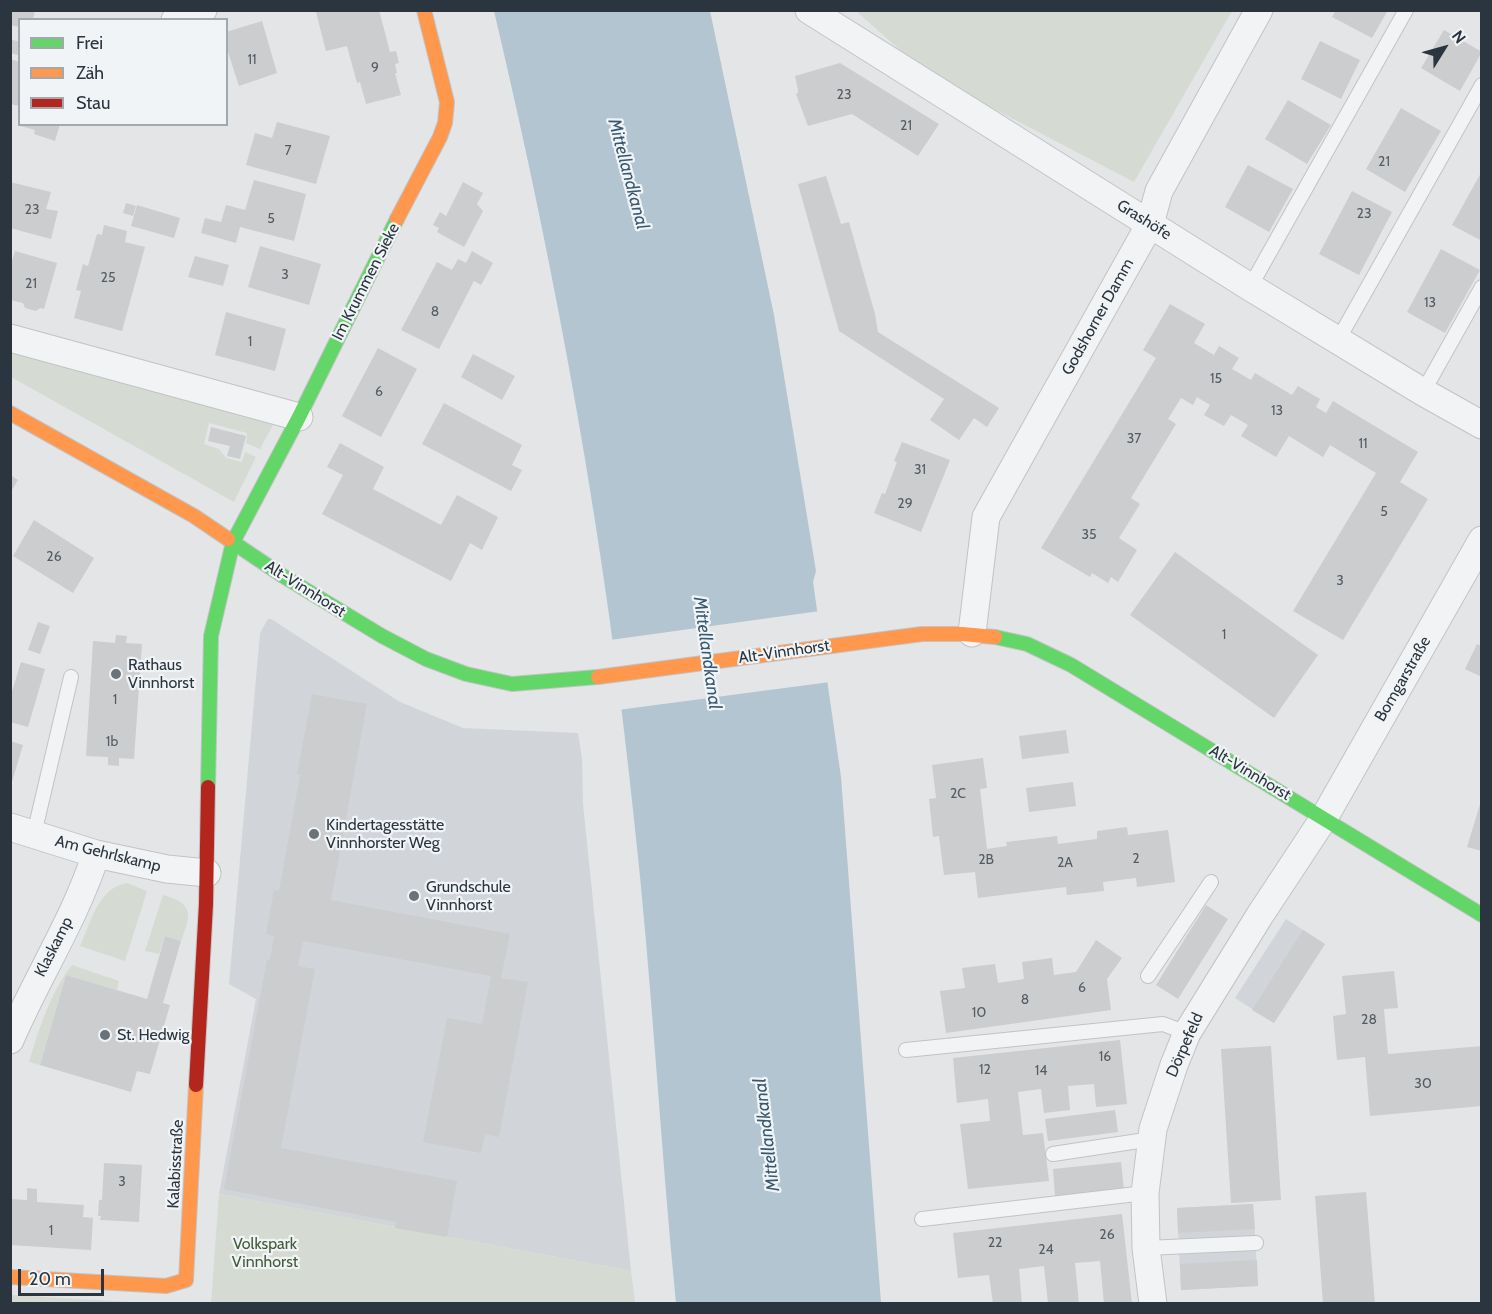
<!DOCTYPE html>
<html>
<head>
<meta charset="utf-8">
<style>
	body { margin:0 }
	#map { position:relative; width:1492px; height:1314px; overflow:hidden; background:#e3e5e7; font-family:Cabin,sans-serif }
	canvas { display:block }
	.frame { position:absolute; inset:0; border:12px solid #2b353f; pointer-events:none }
	.legend { position:absolute; left:18px; top:18px; width:210px; height:108px; box-sizing:border-box; background:#f1f4f6; border:2px solid #a2a8ad; margin:0; padding:8px 10px; list-style:none; font-size:18px; color:#2b353f }
	.legend li { display:flex; align-items:center; gap:12px; height:30px }
	.legend b { width:30px; border:2px solid #a2a8ad }
	.north { position:absolute; left:1414px; top:18px; width:60px; height:60px; -webkit-text-stroke:4px #f1f4f6; paint-order:stroke; rotate:53deg; font-size:16px; font-weight:700; line-height:24px; text-align:center; color:#2b353f }
	.north::after { content:''; display:block; margin:auto; width:21px; height:27px; background:#2b353f; clip-path:polygon(50% 0,100% 100%,50% 72%,0 100%) }
	.scale { position:absolute; left:18px; top:1269px; width:86px; height:27px; box-sizing:border-box; border:3px solid #2b353f; border-top:0; padding-left:8px; font-size:18px; line-height:21px; white-space:nowrap; color:#2b353f; -webkit-text-stroke:4px #f1f4f6; paint-order:stroke }
</style>
</head>
<body>
<div id="map">
<canvas width="1492" height="1314"></canvas>
<div class="frame"></div>
<ul class="legend">
<li><b style="height:8px;background:#63d668"></b>Frei</li>
<li><b style="height:8px;background:#ff974d"></b>Zäh</li>
<li><b style="height:8px;background:#b3261e"></b>Stau</li>
</ul>
<div class="north">N</div>
<div class="scale">20 m</div>
</div>
<script>
const context = document.querySelector('canvas').getContext('2d');
context.lineJoin = 'round';
function fill(path, color) { context.fillStyle = color; context.fill(path, 'evenodd'); }
function strokePath(path, color, width, dash) { context.strokeStyle = color; context.lineWidth = width; context.lineCap = dash ? 'butt' : 'round'; context.setLineDash(dash || []); context.stroke(path); }
function label(font, color, halo, rows, align = 'center') {
  context.font = font + ' Cabin,sans-serif'; context.lineWidth = 4.5; context.setLineDash([]); context.textBaseline = 'middle'; context.strokeStyle = halo; context.fillStyle = color; for (const [text, x, y, turn = 0] of rows) {
    context.save(); context.translate(x, y); context.rotate((+turn || 0) * Math.PI / 180); context.textAlign = isNaN(turn) ? turn : align; if (halo) context.strokeText(text, 0, 0); context.fillText(text, 0, 0); context.restore();
  }
}
fill(new Path2D(`
	M268,619h3l129,83 63,26 115,5 4,25 1,46 48,467 -412,-77 37,-195 -27,-15 31,-351z
	M1286,919l39,25 -51,79 -39,-25z
	M1253,1204l5,82 -77,4 -4,-82z`), '#d1d5da');
fill(new Path2D(`
	M856,11h376l-98,171 -207,-108z
	M10,348l263,77 -13,24 -14,-6 1,-10 -38,-10 -5,21 15,5 7,9 16,4 3,-10 11,5 -22,45 -223,-125z
	M127,883l20,8 -22,70 -45,-15c11,-24 18,-58 47,-63z
	M163,895c30,8 29,19 18,46l-16,-5 -6,18 -14,-3z
	M72,965l47,16 -2,9 -51,-15 -26,90 -11,-3c10,-33 21,-69 43,-97z
	M219,1194l412,77 4,32 -424,1z
	M11,1295l138,8h-138z`), '#d5dbd3');
fill(new Path2D(`
	M494,11h216l64,304 42,256 -3,11 28,195 40,526h-205c-16,-161 -24,-323 -42,-484 -28,-272 -77,-542 -140,-808z`), '#b3c5d0');
fill(new Path2D(`
	M820,611l10,71 -212,28 -8,-70z`), '#e3e5e7');
fill(new Path2D(`
	M10,10h25l-2,10h-13v7l-10,-2z
	M324,10h55l11,42 6,-1 3,12 -4,1 2,9h-2l6,22 -35,9 -6,-22 -3,1 -10,-37 -21,5 -10,-39z
	M1336,10h52l-16,28 -40,-21z
	M262,21l15,52 -38,13 -13,-40v-14z
	M1444,30l38,22 -22,39 -39,-23z
	M10,39l10,3 -2,13 -8,-2z
	M1320,41l40,19 -19,39 -40,-20z
	M10,59l10,3v44l-10,-2z
	M840,63l99,61 -21,32 -66,-42 -44,12 -12,-32 2,-1v-3l-3,-14z
	M1288,100l43,25 -24,39 -42,-25z
	M1401,108l40,23 -36,61 -39,-23z
	M277,122l53,14 -14,48 -70,-19 9,-32 17,5z
	M60,124l-5,17 -21,-7 1,-4 -18,-5z
	M1248,165l45,24 -24,43 -44,-25z
	M1482,171v70l-30,-16z
	M826,176l15,48 8,-2 26,92 3,18 121,76 -12,19 -13,-9 -15,22 -29,-20 14,-21 -105,-68 -41,-147z
	M254,180l52,14 -12,47 -54,-14 -4,16 -35,-10 4,-15 16,4 5,-17 19,5z
	M10,182l41,10 -5,17 12,2 -7,28 -41,-11z
	M463,182l20,11 -6,11 6,7 -19,36 -27,-15 2,-4 -6,-3 7,-13 6,4z
	M1352,191l40,21 -33,63 -40,-21z
	M126,203l10,3 -3,10 -10,-3z
	M137,205l43,13 -6,20 -43,-12z
	M104,225l23,6 -2,11 20,5 -23,84 -48,-13 7,-27 -5,-1 7,-26 5,2 9,-32 5,1z
	M260,246l61,18 -12,41 -61,-18z
	M1441,249l39,21 -35,63 -38,-21z
	M15,251l42,12 -13,46 -4,-1 -4,3 -11,-3 -2,-5 -13,-3v-32z
	M472,251l21,12 -12,22 -7,-4 -35,68 -38,-19 36,-68 15,8 6,-11 8,4z
	M195,256l34,9 -6,21 -35,-9z
	M1170,304l35,20 -11,19 20,12 5,-9 20,12 -7,11 19,11 4,-7 37,22 6,-9 22,13 -4,8 10,6 7,-12 85,51 -18,30 28,17 -85,141 -50,-29 83,-138 -46,-28 -7,12 -34,-21 -13,21 -35,-21 7,-11 -17,-10 -7,11 -20,-11 6,-10 -13,-8 -4,8 -12,-7 -13,21 8,5 -45,74 9,6 -21,34 18,12 -19,32 -7,-5 -3,6 -16,-10 -2,4 -49,-29 115,-190 -13,-8z
	M226,312l60,17 -11,42 -60,-16z
	M378,348l39,21 -36,68 -39,-21z
	M473,354l42,22 -13,24 -41,-23z
	M444,403l78,42 -10,20 10,5 -11,21 -89,-47z
	M211,427l35,9 -6,23 -13,-3 3,-10 -22,-5z
	M902,442l48,18 -29,72 -47,-19 8,-20 3,1 12,-32 -3,-1z
	M340,443l44,24 -11,22 68,36 16,-30 41,22 -16,33 -12,-7 -19,38 -129,-67 21,-39 -16,-8z
	M10,475l8,5 -8,13z
	M34,520l60,38 -21,35 -60,-37z
	M1175,552l143,103 -44,63 -144,-103z
	M38,622l12,4 -10,28 -12,-4z
	M116,635l11,1 -1,7 16,1 -8,115 -15,-1v8l-11,-1v-8l-22,-1 7,-115 22,2z
	M1477,644l5,2v31l-17,-8z
	M21,662l24,7 -17,58 -18,-5v-24z
	M312,694l55,10 -36,196 179,34 -9,44 27,4 -29,155 -14,-3 -4,19 -58,-11 24,-124 35,6 9,-48 -188,-35 -5,25 17,3 -34,179 176,33 -10,56 -52,-9 1,-6 -172,-33 43,-229h3l4,-24 -8,-2 8,-44 5,1 21,-116 -3,-1z
	M1066,730l3,23 -47,6 -3,-23z
	M10,741l13,4 -12,40h-1z
	M983,758l4,30 -7,1 7,60 20,-3 -1,-4 51,-6 1,8 39,-5v-8l30,-4 1,8 40,-5 7,52 -38,5 -1,-9 -33,4 1,9 -37,4 -1,-8 -88,11 -3,-26 -31,3 -5,-39 -6,1 -4,-38 7,-1 -4,-33z
	M1073,782l3,24 -47,6 -3,-24z
	M1481,801h1v50l-15,-4z
	M1206,905l22,14 -50,80 -22,-14z
	M1303,930l22,14 -51,79 -22,-13z
	M165,936l16,5 -18,62 7,2 -20,69 -13,-3 -6,21 -91,-27 26,-90 81,24z
	M1096,940l26,18 -15,21 4,31 -165,23 -6,-42 25,-3 -3,-20 33,-4 3,19 26,-4 -2,-17 30,-4 2,17 22,-3z
	M1394,971l4,37 -14,1 4,45 94,-8v60l-112,10 -5,-59 -28,3 -4,-44 13,-2 -4,-38z
	M1120,1040l7,64 -31,3 -2,-23 -26,2 2,24 -26,3 -3,-24 -23,3 5,43 20,-2 6,48 -81,8 -8,-65 30,-3 -2,-22 -31,4 -4,-45z
	M1271,1046l10,154 -50,3 -10,-154z
	M1115,1110l3,22 -70,9 -3,-22z
	M1121,1162l3,28 -69,6 -2,-27z
	M104,1163l38,2 -3,57 -39,-2 1,-4h-3l1,-16h3z
	M27,1188l10,1v13l47,3 -1,12 10,1 -2,32 -81,-5v-46l17,1z
	M1366,1192l9,112h-52l-8,-108z
	M1253,1204l2,25 -77,4 -1,-25z
	M1122,1214l10,90h-28l-4,-43 -25,2 4,41h-31l-4,-38 -25,3 3,35h-29l-4,-29 -31,3 -5,-45z
	M1257,1260l1,26 -77,4 -1,-26z`), '#cbcdcf');
const lane = new Path2D(`
	M1250,287l156,-277
	M1338,340l144,-255
	M1423,392l59,-105
	M34,834l37,-157
	M1148,976l63,-94
	M906,1050l257,-26 24,9
	M1053,1154l99,-15
	M922,1219l223,-26
	M1146,1248l110,-5`);
const street = new Path2D(`
	M809,10l441,277 173,105 59,33
	M175,20l28,-10
	M10,338l289,79
	M972,633l14,-116 164,-293 9,-33 100,-181
	M10,827l86,27 71,15 40,4
	M10,1040c27,-63 65,-121 86,-186
	M1153,1304l-7,-56 -1,-55 8,-64 21,-64 13,-32 73,-118 64,-97 158,-278`);
const fast = new Path2D(`
	M228,539l55,37 99,60 44,23 40,15 46,10 86,-7
	M995,637l32,7 44,21 411,250
	M208,787l3,-151 22,-94 66,-125 98,-198`);
const slow = new Path2D(`
	M397,219l43,-82 5,-14 2,-21 -23,-92
	M10,413l184,103 34,23
	M598,677l324,-43h40l33,3
	M10,1277l156,9 20,-6 10,-195`);
const jam = new Path2D(`
	M196,1085l10,-181 2,-117`);
strokePath(lane, '#c1c3c5', 16);
strokePath(street, '#c1c3c5', 29);
strokePath(fast, '#c1c3c5', 16);
strokePath(slow, '#c1c3c5', 16);
strokePath(jam, '#c1c3c5', 16);
strokePath(lane, '#f2f3f4', 14);
strokePath(street, '#f2f3f4', 27);
strokePath(fast, '#63d668', 14);
strokePath(slow, '#ff974d', 14);
strokePath(jam, '#b3261e', 14);
for (const [x, y, r, color] of [
	[116,674,6,"#6b737a"],
	[314,834,6,"#6b737a"],
	[414,896,6,"#6b737a"],
	[105,1035,6,"#6b737a"]
]) { const dot = new Path2D(); dot.arc(x, y, r, 0, 2 * Math.PI); context.fillStyle = color; context.fill(dot); strokePath(dot, '#f1f4f6', 2); }
label('14px', '#545c64', null, [
	["11",252,60],
	["9",375,68],
	["23",844,95],
	["21",906,126],
	["7",288,151],
	["21",1384,162],
	["23",32,210],
	["23",1364,214],
	["5",271,219],
	["3",285,275],
	["25",108,278],
	["21",31,284],
	["13",1430,303],
	["8",435,312],
	["1",250,342],
	["15",1216,379],
	["6",379,392],
	["13",1277,411],
	["37",1134,439],
	["11",1363,444],
	["31",920,470],
	["29",905,504],
	["5",1384,512],
	["35",1089,535],
	["26",54,557],
	["3",1340,581],
	["1",1224,635],
	["1",115,700],
	["1b",112,742],
	["2C",958,794],
	["2",1136,859],
	["2B",986,860],
	["2A",1065,863],
	["6",1082,988],
	["8",1025,1000],
	["10",979,1013],
	["28",1369,1020],
	["16",1105,1057],
	["12",985,1070],
	["14",1041,1071],
	["30",1423,1084],
	["3",122,1182],
	["1",51,1231],
	["26",1107,1235],
	["22",995,1243],
	["24",1046,1250]
]);
label('16px', '#2b353f', '#f1f4f6', [
	["Grashöfe",1144,220,32],
	["Im Krummen Sieke",366,282,-63],
	["Godshorner Damm",1098,317,-61],
	["Alt-Vinnhorst",305,589,32],
	["Alt-Vinnhorst",784,652,-8],
	["Bomgarstraße",1403,679,-60],
	["Alt-Vinnhorst",1250,773,31],
	["Am Gehrlskamp",108,854,14],
	["Klaskamp",54,947,-63],
	["Dörpefeld",1185,1045,-66],
	["Kalabisstraße",176,1164,-87]
]);
label('16px', '#2b353f', '#f1f4f6', [
	["Rathaus",128,665],
	["Vinnhorst",128,683],
	["Kindertagesstätte",326,825],
	["Vinnhorster Weg",326,843],
	["Grundschule",426,887],
	["Vinnhorst",426,905],
	["St. Hedwig",117,1035]
], 'left');
label('16px', '#445a39', '#f1f4f6', [
	["Volkspark",265,1244],
	["Vinnhorst",265,1262]
]);
label('italic 18px', '#385870', '#f1f4f6', [
	["Mittellandkanal",628,174,75],
	["Mittellandkanal",707,653,82],
	["Mittellandkanal",767,1135,-97]
]);
</script>
</body>
</html>
